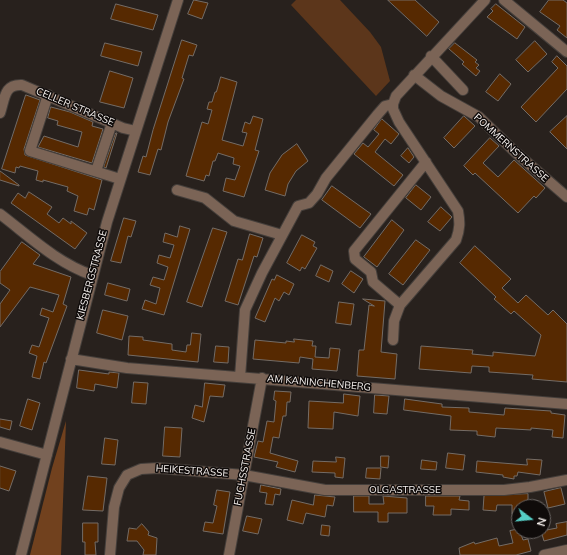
<!DOCTYPE html>
<html>
<head>
<meta charset="utf-8">
<style>
	body { margin:0 }
	#map { position:relative; width:567px; height:555px; overflow:hidden; background:#28211d; font-family:Mulish,sans-serif }
	canvas { display:block }
	.north { position:absolute; left:511px; top:499px; width:40px; height:40px; box-sizing:border-box; background:#0f0b0a; border:1px solid #6d6866; border-radius:50%; rotate:106deg; font-size:11px; font-weight:700; line-height:16px; text-align:center; color:#f9f4f1 }
	.north::after { content:''; display:block; margin:auto; width:14px; height:18px; background:#55cec6; clip-path:polygon(50% 0,100% 100%,50% 72%,0 100%) }
</style>
</head>
<body>
<div id="map">
<canvas width="567" height="555"></canvas>
<div class="north">N</div>
</div>
<script>
const context = document.querySelector('canvas').getContext('2d');
context.lineJoin = 'round';
function fill(path, color) { context.fillStyle = color; context.fill(path, 'evenodd'); }
function strokePath(path, color, width, dash) { context.strokeStyle = color; context.lineWidth = width; context.lineCap = dash ? 'butt' : 'round'; context.setLineDash(dash || []); context.stroke(path); }
function label(font, color, halo, rows, align = 'center') {
  context.font = font + ' Mulish,sans-serif'; context.lineWidth = 3; context.setLineDash([]); context.textBaseline = 'middle'; context.strokeStyle = halo; context.fillStyle = color; for (const [text, x, y, turn = 0] of rows) {
    context.save(); context.translate(x, y); context.rotate((+turn || 0) * Math.PI / 180); context.textAlign = isNaN(turn) ? turn : align; if (halo) context.strokeText(text, 0, 0); context.fillText(text, 0, 0); context.restore();
  }
}
fill(new Path2D(`
	M296,0h44l30,32 11,15 9,34 -14,15 -85,-91z`), '#5c361b');
fill(new Path2D(`
	M66,421l-5,134h-31l22,-87z`), '#71411e');
const building = new Path2D(`
	M194,0l14,3 -6,16 -14,-5z
	M388,0h27l24,22 -12,14z
	M549,0h14l4,3v35l-10,-8 3,-4 -20,-14z
	M116,4l42,11 -5,15 -42,-11z
	M496,4l29,23 -8,12 -30,-22 6,-6 -2,-2z
	M182,40l15,5 -4,11 -4,-1 -7,23 2,1 -16,43 -7,28 -3,-1 -8,26 -12,-3 5,-16 3,1 7,-27z
	M535,41l12,13 -19,18 -12,-12z
	M105,43l37,9 -4,14 -37,-10z
	M455,43l22,17 -2,2 4,3 -3,3 4,3 -4,5 -14,-12 2,-2 -15,-13z
	M557,56l10,10v23l-31,33 -15,-15 37,-39 -6,-6z
	M110,71l23,7 -9,30 -24,-6z
	M500,74l11,10 -13,17 -12,-9z
	M221,77l16,5 -15,58 21,6 4,-13 -5,-1 3,-10 5,2 3,-8 10,3 -8,31 4,1 -15,46 -21,-6 3,-13 9,2 5,-14 -7,-2 1,-6 -16,-5 -3,8h-2l-4,15 -3,-1 -2,6 -18,-5 16,-54 6,2 4,-14 -5,-1 2,-7h3l3,-10h1z
	M26,95l14,5 -16,49 1,6 77,25 -8,30 -5,-2 -2,7 -13,-4 4,-15 -11,-5 1,-4 -25,-7v2l-7,-2 2,-9 -18,-5 -1,2 -3,-1 -1,6 -13,-4z
	M51,107l19,5 23,10 -1,4 11,3 -11,34 -54,-16 6,-11 34,11 4,-15 -25,-7 1,-4 -10,-3z
	M464,116l11,10 -21,22 -10,-10z
	M567,116v33l-17,-17z
	M382,119l17,15 -8,10 -6,-5 -10,13 28,23 -9,11 -40,-32 9,-11 5,4 11,-13 -5,-4z
	M116,133h1l-11,35 -2,-1z
	M490,138l9,8 -16,17 15,14 16,-17 31,28 -9,10 -2,-2 -16,17 -43,-40 -2,2 -9,-9z
	M297,144l11,17 -12,10 -8,13 -3,12 -20,-6 5,-17 12,-18z
	M408,148l6,9 -5,6 -8,-7z
	M0,171l19,14v1l-19,-6z
	M416,185l15,12 -10,13 -15,-12z
	M332,186l39,28 -11,14 -38,-28z
	M29,192l23,15 -5,7 12,9 4,-5 8,6v-3l16,12 -12,16 -64,-46 7,-10 7,5z
	M441,207l11,10 -12,14 -12,-9z
	M124,218l12,3 -5,16 -3,-1 -7,27 -10,-2z
	M392,220l12,10 -27,37 -13,-10z
	M180,226l10,3 -26,86 -22,-6 3,-9 11,4 4,-16 -10,-3 3,-8 11,3 4,-13 -11,-4 2,-8 11,3 4,-13 -11,-3 2,-9 12,4z
	M213,228l14,4 -25,75 -15,-5z
	M250,234l13,4 -6,19 -3,-1 -16,49 -13,-4 13,-42 4,1z
	M302,235l13,7 -2,4 4,2 -12,21 -3,-2 -2,4 -13,-8z
	M416,240l14,10 -27,35 -14,-11z
	M22,242l18,13 -7,9 38,13 -8,27 4,2 -21,57 -2,-1 -4,17 -8,-2 5,-21 -8,-3 3,-8 7,2 10,-29 -9,-3 2,-7 11,4 6,-17 -29,-8 -30,40v-23l10,-14 -10,-7v-11z
	M475,246l36,33 -9,9 16,15 8,-8 22,20 5,-5 14,14v58l-35,-3 1,-4 -44,-3v-5l-17,-1 -1,7 -52,-4 2,-23 52,4 -1,4 21,2v-4l42,4 6,-21 -27,-24 -3,3 -17,-15 2,-2 -36,-34z
	M321,265l12,6 -4,11 -13,-6z
	M351,271l12,8 -9,14 -12,-9z
	M277,275l17,9 -5,11 -5,-3 -5,9 -4,-3 -10,24 -10,-4 17,-39 2,1z
	M108,283l22,6 -3,12 -22,-6z
	M363,299l22,2 -4,51 16,2 -2,25 -38,-3 2,-26h5l5,-45 5,1z
	M339,302l15,2 -3,21 -15,-2z
	M103,310l25,6 -6,24 -25,-7z
	M192,333l9,1 -3,28 -70,-7 1,-19 14,1v3l29,4v6l14,2 1,-7h3z
	M294,339l19,2 -1,5h4l-1,11 14,1 1,-10 10,1 -3,22 -25,-2 1,-10 -13,-2 -1,6 -46,-4 2,-19 31,3v-2l8,1z
	M216,346l13,1 -1,16 -14,-1z
	M79,370l30,4v-2l10,1 -2,15 -22,-4 -1,7 -17,-3z
	M134,382l14,1 -2,21 -14,-1z
	M205,383l20,2 -2,12 -13,-1 -6,26 -12,-4 3,-13 7,2z
	M275,391l16,1 -1,10h-3l-1,14h-3l-4,22 -6,-1 -3,16 28,8 -3,11 -19,-5 2,-5 -24,-5 4,-16 5,1 4,-21 7,1 2,-21 -2,-1z
	M344,394l16,2 -2,20 -24,-4 -1,17 -25,-1 1,-27 34,2z
	M375,395l14,1 -2,18 -13,-1z
	M28,399l12,4 -8,27 -12,-4z
	M405,399l37,5v3l27,1v4l35,3 1,-7 46,3v2l14,2 -2,23 -11,-1 1,-7 -22,-2v2l-35,-2 -1,9 -18,-2v-4l-27,-1 1,-14 -47,-6z
	M0,419l12,2 -2,9 -10,-3z
	M165,427l17,1 -2,29 -17,-1z
	M105,438l13,2 -3,25 -13,-1z
	M448,453l17,2 -2,15 -17,-2z
	M381,456h8l-1,12 -7,-1z
	M336,457l9,1 -2,20 -8,-1v-4l-23,-1 1,-11 23,1z
	M527,459l15,1 -2,15 -22,-3 -1,4h-3v3l-11,-2v-2l-27,-3 1,-11 50,4z
	M422,460l15,2 -1,8 -15,-1z
	M0,466l16,5 -7,20 -9,-3z
	M367,468h14l-1,11 -14,-1z
	M88,476l19,2 -4,33 -20,-1z
	M261,485l20,4 -1,6 -5,-1 -2,11 -8,-1 2,-11 -7,-1z
	M561,488l4,16 -17,4 -4,-16z
	M217,490l13,2 -7,42 -20,-3 2,-9 8,1 4,-17 -3,-1z
	M528,494v10h-2v3h-7v7h-7v-9h-15l-1,6 -13,-1 1,-14z
	M315,495l20,2 -2,9 -6,-1 -2,12 -19,-4 -3,11 -16,-4 5,-20 21,5z
	M354,496h15v8h15l-1,-8 24,2v15h-19v9h-10v-10h-24z
	M426,496h34l-1,4 10,1v9l-18,-1v6h-18l1,-9h-8z
	M247,516l15,3 -4,15 -15,-3z
	M567,522v13l-23,6 -3,-10 16,-3 -1,-4z
	M83,523h15v19h-3l1,13h-11v-13h-2z
	M142,524l7,8 -1,3 9,3 -1,17h-13l1,-5 -7,-9h-10l2,-13 7,1z
	M322,525l8,1 -1,10 -8,-1z
	M519,529l4,11 5,-1 3,12 -15,4h-56l-1,-7 15,-6 1,2 22,-6 2,8 14,-3 -3,-12z`);
fill(building, '#562901');
strokePath(building, '#746c66', 1);
const minor = new Path2D(`
	M504,0l63,52
	M431,56l32,34
	M414,75l27,21 38,21 35,34 53,46
	M48,95l-18,56 90,28
	M0,113c5,-15 4,-29 22,-28l101,43 13,3
	M96,171l16,-48
	M177,190l28,8 29,23 48,14
	M0,214c29,22 57,49 92,61
	M400,305l-27,-23 -2,-10 -16,-13 -1,-8 72,-89
	M393,340l1,-19 6,-16 56,-65c4,-11 4,-18 2,-29l-59,-89 -6,-13v-5l3,-8 89,-96
	M71,359l56,9 440,36
	M240,377l5,-67 17,-37 36,-67 11,-3 8,-9 9,-16 52,-64 7,-8 8,-2
	M0,442l47,13
	M21,555l86,-333 71,-222
	M110,555l4,-48 5,-19 8,-13 14,-6 17,-1 86,7 81,15h179l26,-3 37,-7
	M229,555l33,-177
	M544,555l23,-5`);
strokePath(minor, '#453f3b', 12);
strokePath(minor, '#7b6456', 10);
label('10px', '#f9f4f1', '#0f0b0a', [
	["CELLER STRASSE",75,107,23],
	["POMMERNSTRASSE",511,148,42],
	["KIESBERGSTRASSE",92,275,-75],
	["AM KANINCHENBERG",319,383,5],
	["FUCHSSTRASSE",245,467,-79],
	["HEIKESTRASSE",192,471,4],
	["OLGASTRASSE",405,490]
]);
</script>
</body>
</html>
